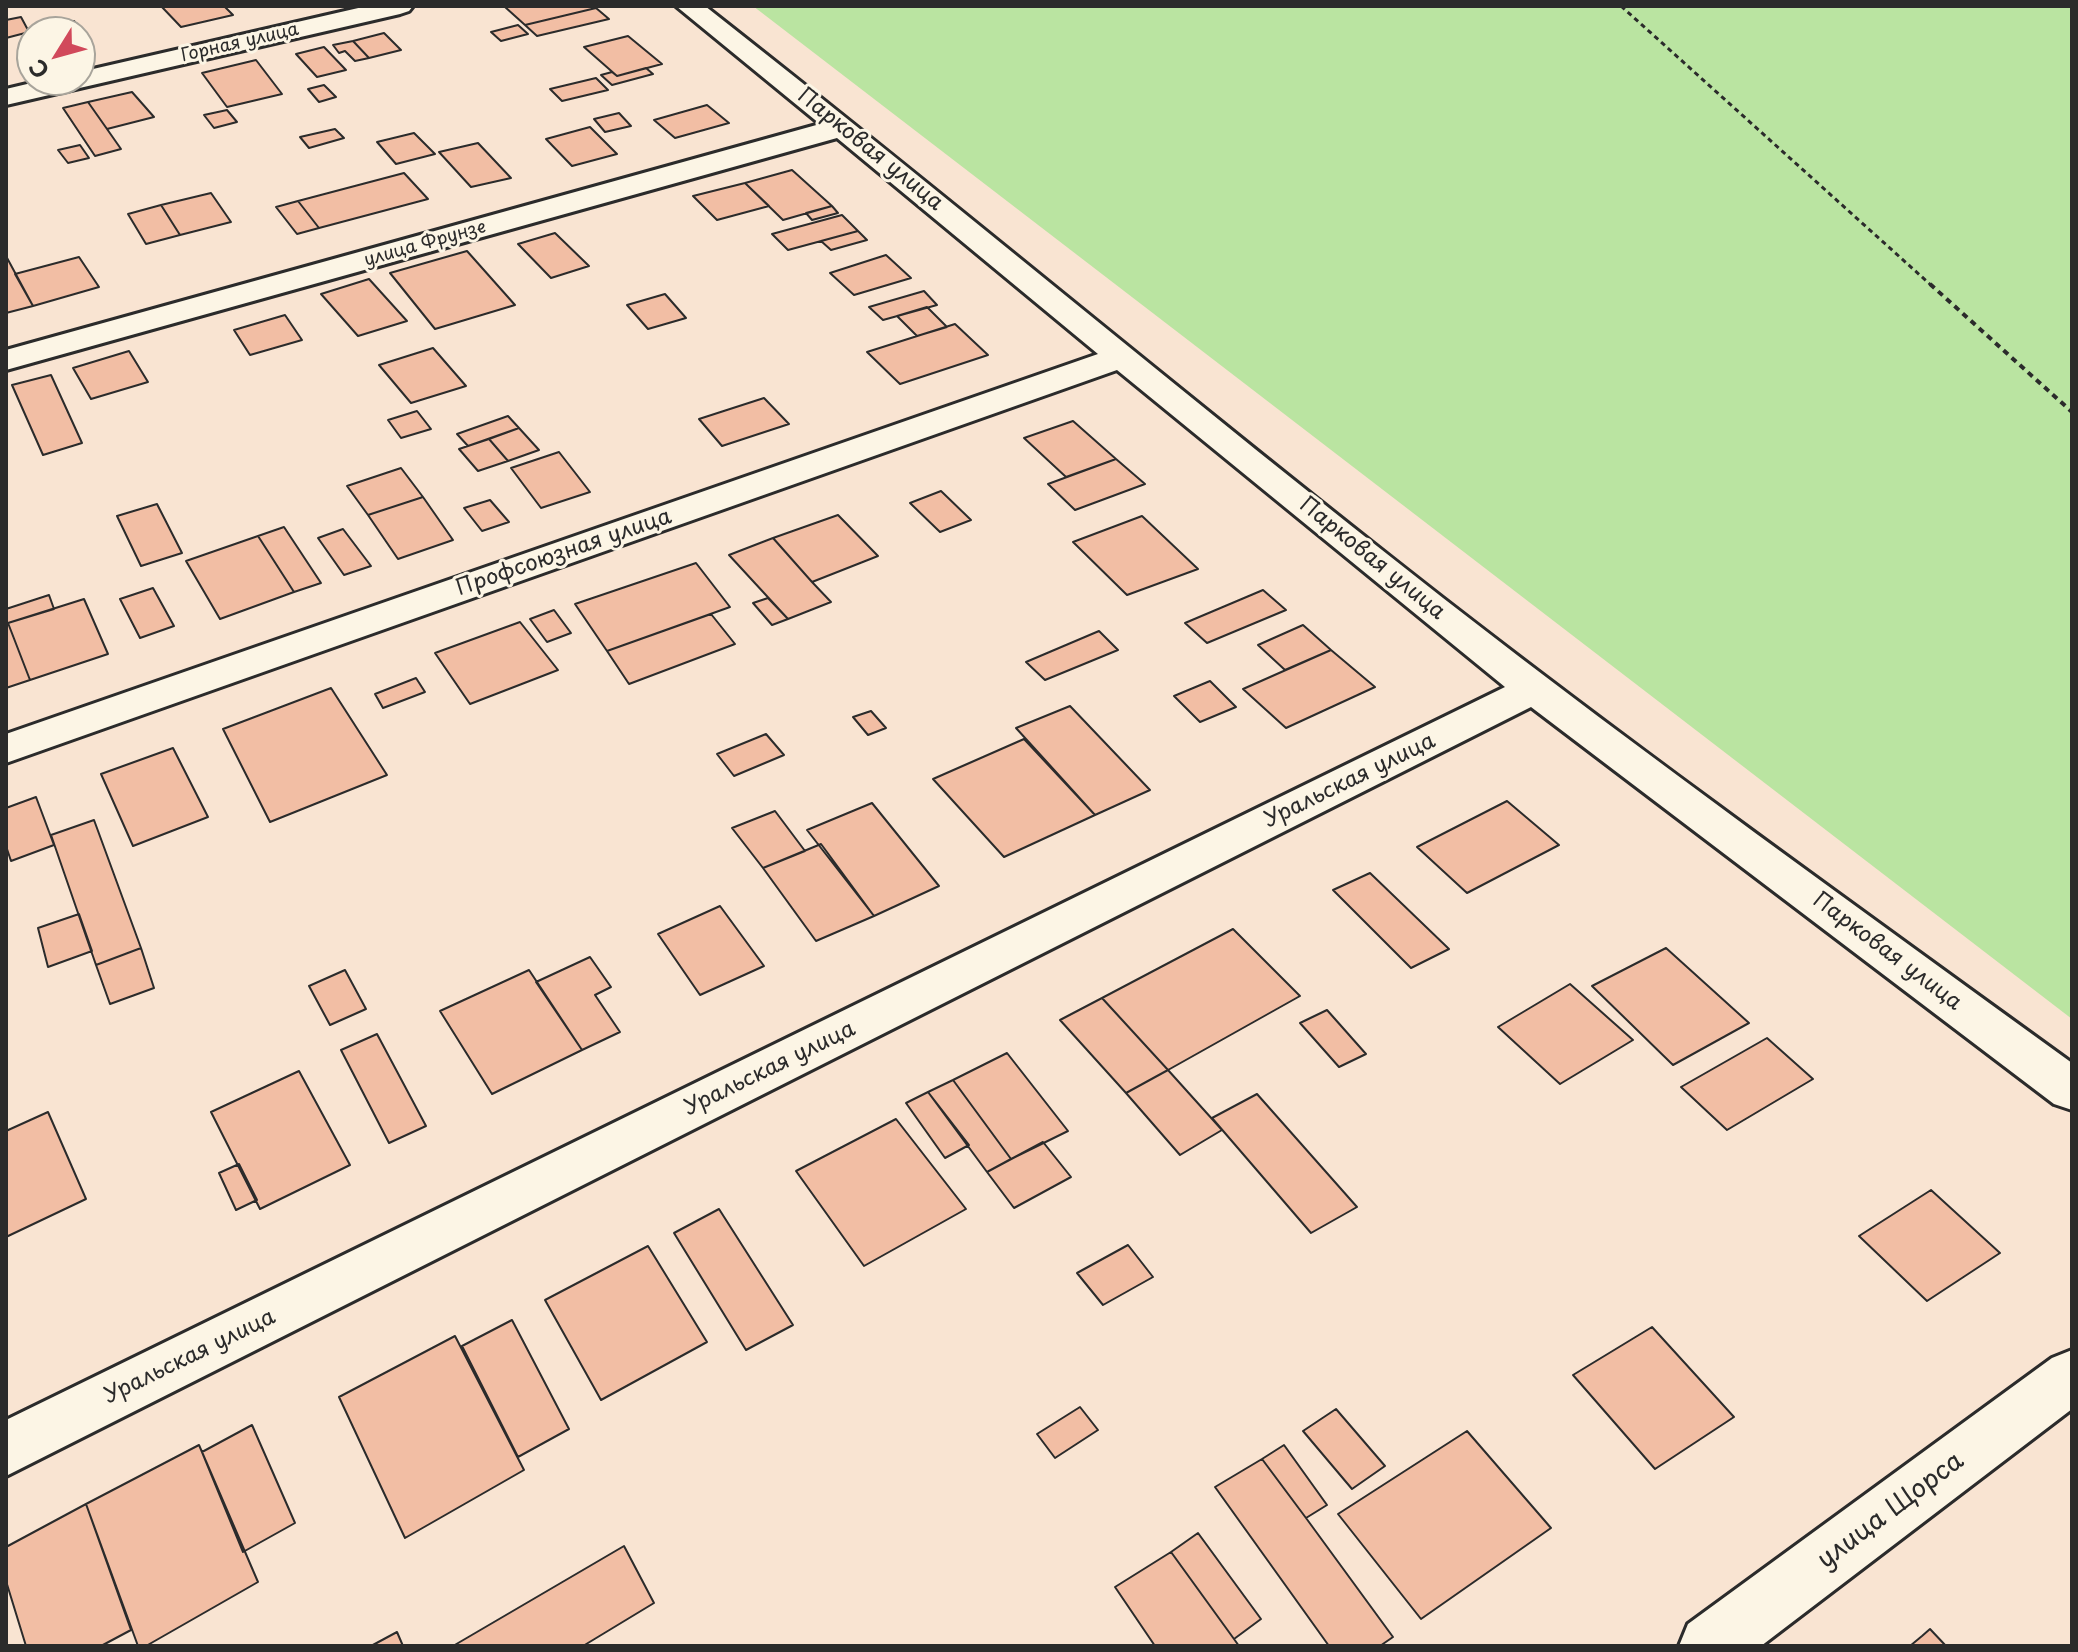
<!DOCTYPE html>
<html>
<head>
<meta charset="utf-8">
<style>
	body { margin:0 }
	#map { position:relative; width:2078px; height:1652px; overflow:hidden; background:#f9e4d2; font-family:"Playpen Sans",sans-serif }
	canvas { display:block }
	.frame { position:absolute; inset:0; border:8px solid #2b2b2b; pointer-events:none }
	.north { position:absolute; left:16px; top:16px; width:80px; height:80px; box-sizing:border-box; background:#fcf5e5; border:2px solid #a8a49b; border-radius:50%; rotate:233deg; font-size:22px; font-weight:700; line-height:32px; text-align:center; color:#2b2b2b }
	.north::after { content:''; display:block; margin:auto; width:28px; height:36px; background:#d1495b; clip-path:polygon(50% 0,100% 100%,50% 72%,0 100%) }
</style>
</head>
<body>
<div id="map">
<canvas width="2078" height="1652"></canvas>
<div class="frame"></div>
<div class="north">С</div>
</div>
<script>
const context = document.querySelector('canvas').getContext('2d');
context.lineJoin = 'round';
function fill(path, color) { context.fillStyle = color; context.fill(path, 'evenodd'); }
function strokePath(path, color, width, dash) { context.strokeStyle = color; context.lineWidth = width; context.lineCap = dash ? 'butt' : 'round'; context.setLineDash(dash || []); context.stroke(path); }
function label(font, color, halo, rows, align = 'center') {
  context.font = font + ' "Playpen Sans",sans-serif'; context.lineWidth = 6; context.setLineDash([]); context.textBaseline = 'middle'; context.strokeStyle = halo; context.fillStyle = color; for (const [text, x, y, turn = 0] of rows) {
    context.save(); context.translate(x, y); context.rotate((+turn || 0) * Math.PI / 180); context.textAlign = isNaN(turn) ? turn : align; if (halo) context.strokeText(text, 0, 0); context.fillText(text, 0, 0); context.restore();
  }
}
fill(new Path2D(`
	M753,6h1319v1013z`), '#bae4a1');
const building = new Path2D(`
	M161,6h63l9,9 -52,12z
	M594,6l2,2 -71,17 -20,-18z
	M596,8l13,11 -72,17 -12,-11z
	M21,17l8,15 -23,6v-18z
	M74,21l17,21 -11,2v-12h-48v4l-3,-4z
	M518,25l10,9 -27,7 -10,-9z
	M384,33l17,17 -32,8 -16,-17z
	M628,36l34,28 -45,12 -33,-29z
	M353,41l16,17 -14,3 -10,-10 -6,2 -6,-8z
	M324,47l22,23 -29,7 -21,-23z
	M256,60l26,34 -55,13 -25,-34z
	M646,68l7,6 -41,11 -11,-10 11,-3 5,4z
	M596,78l12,12 -46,11 -12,-12z
	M324,85l12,12 -17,5 -11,-13z
	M132,92l22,25 -47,12 -19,-27z
	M88,102l19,27 14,20 -26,7 -32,-48z
	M707,105l22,18 -54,15 -21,-18z
	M227,110l10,12 -23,6 -10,-13z
	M619,113l12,13 -26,6 -11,-13z
	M590,127l27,27 -45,12 -26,-27z
	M335,129l9,9 -35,10 -9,-11z
	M414,133l21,21 -39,10 -19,-22z
	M478,143l33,35 -40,9 -32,-35z
	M80,145l9,13 -21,5 -10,-13z
	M792,170l40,36 -49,14 -38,-37z
	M404,173l24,26 -109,29 -21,-27z
	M745,183l24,23 -52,14 -24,-24z
	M211,193l20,29 -51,13 -19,-30z
	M298,201l21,27 -22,6 -21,-27z
	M161,205l19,30 -34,9 -18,-30z
	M832,206l6,7 -26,7 -6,-7z
	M842,215l16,16 -70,19 -16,-16z
	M858,231l9,9 -36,10 -10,-9z
	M555,233l34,33 -38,12 -33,-34z
	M467,251l48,54 -80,24 -45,-56z
	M886,255l25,23 -57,17 -24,-22z
	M6,256l27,50 -27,7z
	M79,257l20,30 -66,19 -18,-32z
	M369,279l38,42 -49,15 -37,-42z
	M924,291l13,14 -54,15 -14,-13z
	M665,294l21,24 -38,11 -21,-24z
	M927,307l20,20 -30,9 -20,-20z
	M285,315l17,25 -52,15 -16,-25z
	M955,324l33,31 -88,29 -33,-32z
	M433,348l33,38 -55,17 -32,-38z
	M129,351l19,31 -57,17 -18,-31z
	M51,375l31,68 -39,12 -31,-70z
	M764,398l25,26 -67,22 -23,-27z
	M417,411l14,18 -30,9 -13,-18z
	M508,416l11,12 -51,18 -11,-12z
	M1073,421l43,38 -50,18 -42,-39z
	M519,428l20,22 -31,11 -19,-22z
	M489,439l19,22 -30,10 -19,-22z
	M559,452l31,40 -49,16 -30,-40z
	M1116,459l29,25 -70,26 -27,-26z
	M401,468l22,29 -55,18 -21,-29z
	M941,491l30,29 -31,12 -30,-29z
	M423,497l30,43 -55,19 -30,-44z
	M490,500l19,22 -27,9 -18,-23z
	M157,504l25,49 -41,13 -24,-50z
	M838,515l40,41 -66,26 -39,-44z
	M1142,516l56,53 -71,26 -54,-53z
	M284,527l37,56 -27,9 -36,-56z
	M343,529l28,37 -27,9 -26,-37z
	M258,536l36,56 -74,27 -34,-58z
	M773,538l39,44 19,20 -43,17 -59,-64z
	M696,563l34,44 -123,44 -32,-47z
	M153,588l21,38 -34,12 -20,-39z
	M1263,590l23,20 -79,33 -22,-20z
	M49,595l5,14 -46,14 22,57 -24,8v-79z
	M768,598l20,21 -16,6 -19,-22z
	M84,599l24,55 -78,26 -22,-57z
	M554,610l17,23 -24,9 -17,-23z
	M711,614l24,30 -106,40 -22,-33z
	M520,622l38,48 -88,34 -35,-51z
	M1303,625l28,25 -46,20 -27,-25z
	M1099,631l19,19 -73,30 -19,-18z
	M1331,650l44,37 -89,41 -43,-39z
	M416,678l9,14 -42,16 -8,-14z
	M1210,681l26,26 -36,15 -26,-26z
	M331,688l56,87 -117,47 -47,-93z
	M1070,706l80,84 -55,25 -79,-87z
	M871,711l15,17 -18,7 -15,-18z
	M766,734l18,21 -50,21 -17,-22z
	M1024,739l71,76 -91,42 -71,-78z
	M173,748l35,69 -75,29 -32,-72z
	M36,797l18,48 -43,16 -5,-15v-38z
	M1507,801l52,44 -92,48 -50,-46z
	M872,803l67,83 -65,30 -67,-86z
	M775,811l30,40 -42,17 -31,-40z
	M94,820l47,128 -45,17 -45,-130z
	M821,844l53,72 -58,25 -53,-73z
	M1370,873l79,76 -38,19 -78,-78z
	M720,906l44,60 -64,29 -42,-61z
	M79,914l13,37 -44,16 -10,-39z
	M1233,929l67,67 -132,74 -66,-72z
	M141,948l13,40 -44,16 -14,-39z
	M1666,948l83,75 -76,42 -81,-79z
	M590,957l21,30 -16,8 25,37 -38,18 -46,-68z
	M345,970l21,39 -36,16 -21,-39z
	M529,970l53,80 -90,44 -52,-83z
	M1570,984l63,56 -73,44 -62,-57z
	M1102,998l66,72 -42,23 -66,-73z
	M1327,1010l39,44 -27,13 -39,-44z
	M377,1034l49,92 -37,17 -48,-93z
	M1767,1038l46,41 -86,51 -46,-43z
	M1007,1053l61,78 -57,28 -58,-79z
	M1168,1070l54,60 -42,25 -54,-62z
	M299,1071l51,94 -90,44 -49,-97z
	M953,1080l58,79 -24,13 -59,-80z
	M928,1092l41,53 -24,13 -39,-55z
	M1257,1094l100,113 -46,26 -99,-115z
	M48,1112l38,87 -80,38v-106z
	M896,1119l70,90 -102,57 -68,-95z
	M1043,1142l28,35 -57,31 -27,-36z
	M239,1164l18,36 -21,10 -17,-37z
	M1931,1190l69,63 -73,48 -68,-65z
	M719,1209l74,116 -47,25 -72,-117z
	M1128,1245l25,32 -50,28 -26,-32z
	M648,1246l59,96 -106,58 -56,-100z
	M512,1320l57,109 -51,28 -56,-111z
	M1652,1327l82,90 -79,52 -82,-94z
	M455,1336l69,134 -119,68 -66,-141z
	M1080,1407l18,23 -43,28 -18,-24z
	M1336,1409l49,57 -33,23 -49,-58z
	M252,1425l43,98 -52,29 -41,-100z
	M1467,1431l84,97 -130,91 -83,-105z
	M199,1445l59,137 -112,64h-8l-52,-142z
	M1284,1445l43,60 -21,13 -44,-59z
	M1262,1459l44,59 87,119 -13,9h-51l-114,-159z
	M86,1504l45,126 -30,16h-75l-20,-65v-34z
	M1198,1533l63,86 -27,20 -63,-87z
	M624,1546l30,57 -71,43h-130z
	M1171,1552l63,87 5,7h-84l-40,-59z
	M1930,1629l16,17h-36l12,-10z
	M397,1632l6,14h-32z`);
fill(building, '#f2bea4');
strokePath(building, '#2b2b2b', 2);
const minor = new Path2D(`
	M367,6h46l-4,5 -9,3 -394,91v-16l38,-9h36v-8z
	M676,6h29c248,194 489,398 738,592 206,160 418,312 629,465v47l-18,-6 -523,-397 -1525,769v-56l1499,-733 -388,-317 -1111,393v-29l1092,-380 -261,-216 -831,232v-20l814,-226z
	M2072,1350v59l-311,237h-82l9,-22 364,-266z`);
strokePath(minor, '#2b2b2b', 6);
strokePath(new Path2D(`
	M1621,6l311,280`), '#2b2b2b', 3, [5, 4]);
strokePath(new Path2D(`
	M1930,284l142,128`), '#2b2b2b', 4, [6, 5]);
fill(minor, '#fcf5e5');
label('18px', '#2b2b2b', '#fcf5e5', [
	["Горная улица",240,43,-13],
	["улица Фрунзе",425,244,-16]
]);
label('22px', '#2b2b2b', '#fcf5e5', [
	["Парковая улица",870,150,39],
	["Профсоюзная улица",564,553,-19],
	["Парковая улица",1372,559,39],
	["Уральская улица",1350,781,-26],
	["Парковая улица",1887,952,37],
	["Уральская улица",770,1069,-26],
	["Уральская улица",190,1357,-26]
]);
label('26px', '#2b2b2b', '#fcf5e5', [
	["улица Щорса",1891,1511,-37]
]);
</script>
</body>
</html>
